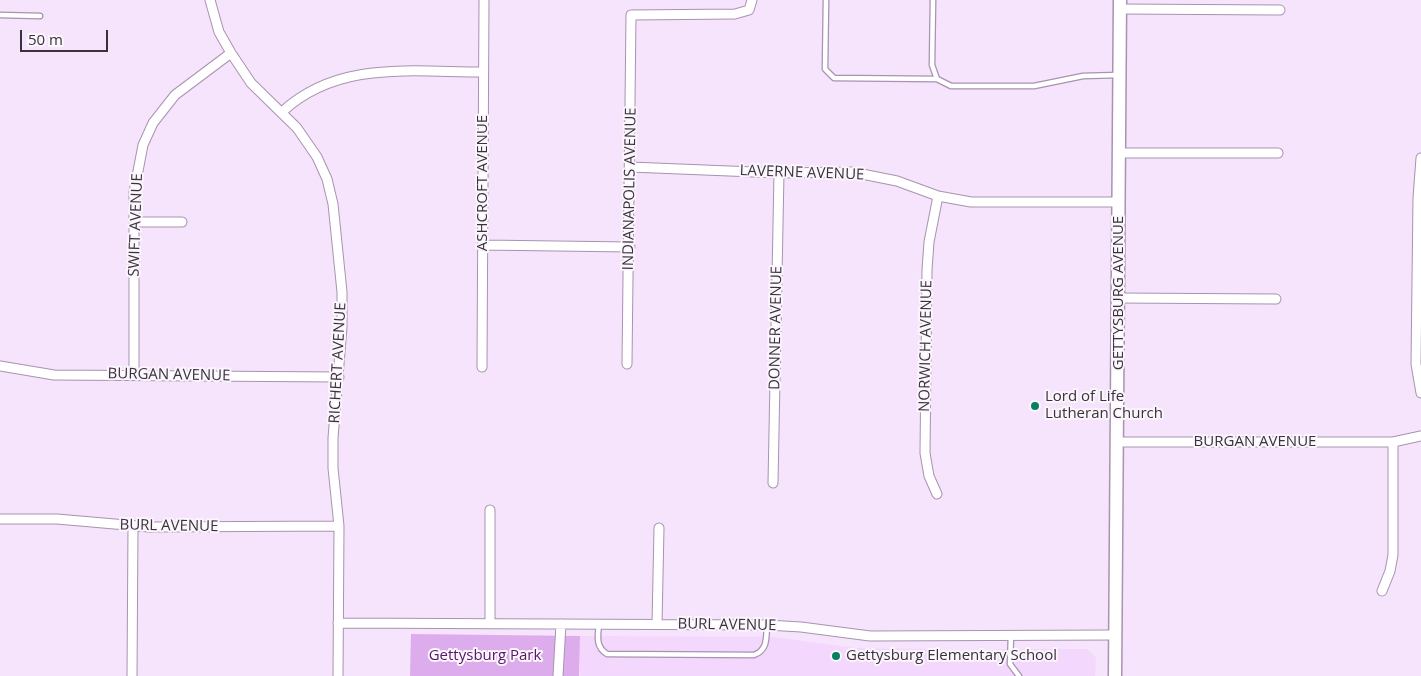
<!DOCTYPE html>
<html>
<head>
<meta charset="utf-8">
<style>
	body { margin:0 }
	#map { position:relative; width:1421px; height:676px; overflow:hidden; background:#f6e3fc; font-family:"Open Sans",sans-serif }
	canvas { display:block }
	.scale { position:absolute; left:20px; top:30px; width:88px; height:22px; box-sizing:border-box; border:2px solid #3a313d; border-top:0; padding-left:6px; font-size:15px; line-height:18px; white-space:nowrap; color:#3a313d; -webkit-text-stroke:4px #fbf6fc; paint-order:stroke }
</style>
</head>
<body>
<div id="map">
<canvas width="1421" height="676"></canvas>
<div class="scale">50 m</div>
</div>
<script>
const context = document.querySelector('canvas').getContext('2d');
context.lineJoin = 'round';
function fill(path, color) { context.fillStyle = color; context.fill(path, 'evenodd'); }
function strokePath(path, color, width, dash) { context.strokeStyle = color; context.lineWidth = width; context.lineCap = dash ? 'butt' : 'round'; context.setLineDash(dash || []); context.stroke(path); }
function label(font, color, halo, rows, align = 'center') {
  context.font = font + ' "Open Sans",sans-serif'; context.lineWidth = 4; context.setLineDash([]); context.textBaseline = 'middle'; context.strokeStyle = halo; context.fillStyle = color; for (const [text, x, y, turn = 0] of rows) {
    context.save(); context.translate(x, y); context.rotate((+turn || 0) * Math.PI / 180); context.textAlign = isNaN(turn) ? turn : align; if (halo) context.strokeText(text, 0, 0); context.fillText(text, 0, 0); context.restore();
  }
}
fill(new Path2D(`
	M580,636l194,1 80,11 74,1 15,4 43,-1 11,-3h90l9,9 -1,18h-515z`), '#f4d7fd');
fill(new Path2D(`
	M411,634l169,2 -1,40h-169z`), '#dcacec');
const lane = new Path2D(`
	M826,0l-1,69 9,9 103,1
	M933,0l-1,65 5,14 14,7h83l49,-10 35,-1
	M0,15l40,1
	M599,624c-1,11 -4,23 8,30l147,1c14,-5 12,-17 13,-30
	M1011,635l-1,29 9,12`);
const street = new Path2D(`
	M210,0l9,32 12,21 20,30 46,45 20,29 10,22 6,25 9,88v35l-9,111v30l6,58 -1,150
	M1120,9l160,1
	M282,112c56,-52 130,-40 201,-40
	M1119,153h159
	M1421,158l-3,40 -2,166 5,29
	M630,167l149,6 73,-1 45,9 41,15 33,6h148
	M134,222h48
	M483,245l147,2
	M1118,298l158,1
	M627,364l4,-349 104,-1 14,-4 3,-10
	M0,366l54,9 285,2
	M482,367l2,-367
	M134,375v-183l9,-47 10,-22 22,-28 56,-42
	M1117,442h276l28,-6
	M773,483l6,-310
	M937,494l-8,-18 -4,-23 2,-183 2,-28 9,-46
	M0,519h57l92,8 190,-1
	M1382,591l8,-20 3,-16v-113
	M338,623l429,2 34,2 69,9 246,-1
	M490,623v-113
	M657,624l2,-96
	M132,676l1,-150
	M558,676l3,-52`);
const secondary = new Path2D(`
	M1115,676l5,-676`);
strokePath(lane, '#a893b0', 7);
strokePath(street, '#a893b0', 11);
strokePath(secondary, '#a893b0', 15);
strokePath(lane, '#fff', 4.5);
strokePath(street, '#fff', 9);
strokePath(secondary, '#fff', 12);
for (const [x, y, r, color] of [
	[1035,406,5,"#058161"],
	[836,656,5,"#058161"]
]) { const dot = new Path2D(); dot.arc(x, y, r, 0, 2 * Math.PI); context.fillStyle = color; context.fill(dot); strokePath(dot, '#fbf6fc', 2); }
label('15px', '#3a313d', '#fbf6fc', [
	["LAVERNE AVENUE",802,173,2],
	["ASHCROFT AVENUE",483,183,-90],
	["INDIANAPOLIS AVENUE",630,189,-89],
	["SWIFT AVENUE",136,225,-88],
	["GETTYSBURG AVENUE",1119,293,-90],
	["DONNER AVENUE",776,328,-89],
	["NORWICH AVENUE",926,346,-89],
	["RICHERT AVENUE",338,363,-87],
	["BURGAN AVENUE",169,375,1],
	["BURGAN AVENUE",1255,442],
	["BURL AVENUE",169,526,1],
	["BURL AVENUE",727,625,1]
]);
label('15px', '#3a313d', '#fbf6fc', [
	["Lord of Life",1045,397],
	["Lutheran Church",1045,414],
	["Gettysburg Elementary School",846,656]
], 'left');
label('15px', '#551667', '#fbf6fc', [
	["Gettysburg Park",485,656]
]);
</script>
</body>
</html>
